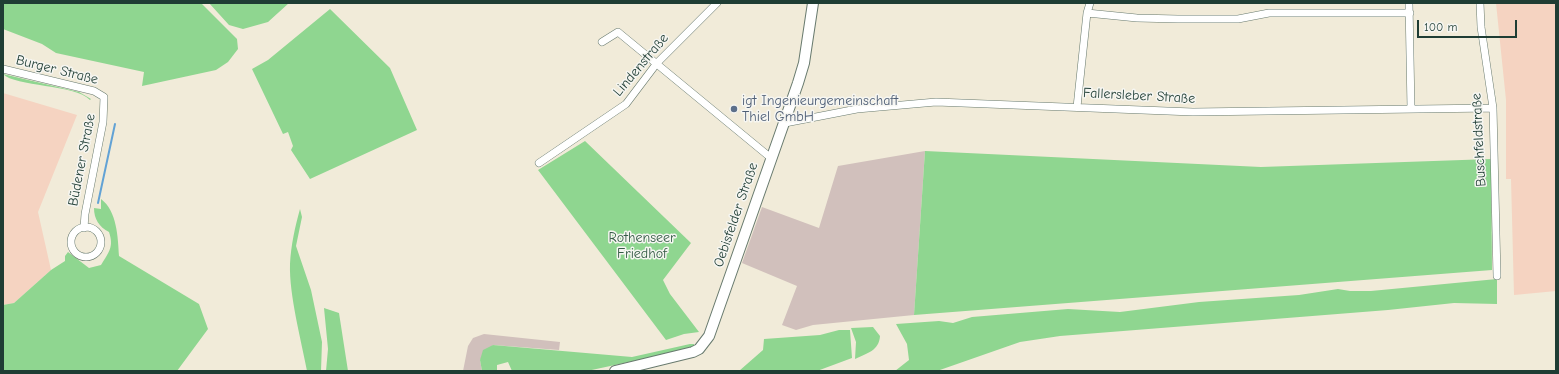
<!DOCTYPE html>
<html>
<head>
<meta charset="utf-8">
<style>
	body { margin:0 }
	#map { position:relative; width:1559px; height:374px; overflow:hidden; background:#f1ebd9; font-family:"Comic Neue",sans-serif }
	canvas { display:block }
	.frame { position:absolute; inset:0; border:4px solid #1f3d34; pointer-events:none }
	.scale { position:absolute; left:1417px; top:20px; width:100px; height:18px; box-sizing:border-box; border:2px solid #1f3d34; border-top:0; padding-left:5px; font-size:12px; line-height:14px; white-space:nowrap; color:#1f3d34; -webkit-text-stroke:3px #f6f6f2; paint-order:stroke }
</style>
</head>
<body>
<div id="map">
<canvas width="1559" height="374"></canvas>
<div class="frame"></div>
<div class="scale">100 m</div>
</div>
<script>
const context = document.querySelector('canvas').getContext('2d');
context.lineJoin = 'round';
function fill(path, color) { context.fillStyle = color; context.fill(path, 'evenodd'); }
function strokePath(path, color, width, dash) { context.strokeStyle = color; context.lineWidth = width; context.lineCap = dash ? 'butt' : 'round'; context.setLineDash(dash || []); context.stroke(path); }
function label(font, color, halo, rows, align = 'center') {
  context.font = font + ' "Comic Neue",sans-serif'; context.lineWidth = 3; context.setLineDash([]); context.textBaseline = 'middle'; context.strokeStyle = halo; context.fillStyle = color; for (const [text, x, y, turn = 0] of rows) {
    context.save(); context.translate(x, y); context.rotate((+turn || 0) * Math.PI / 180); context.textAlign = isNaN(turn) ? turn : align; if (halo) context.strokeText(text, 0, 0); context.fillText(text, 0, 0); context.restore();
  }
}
fill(new Path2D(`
	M1496,3h60v288l-42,4 -3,-116h-5v-79z
	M3,93l74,22 -39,97 13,58 -37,33 -11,2z`), '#f5d3c1');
fill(new Path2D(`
	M925,151l-11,164 -101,10 -17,5 -14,-5 15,-39 -55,-23 20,-56 57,21 19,-62z
	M484,334l76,8 -1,8 -66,-5 -13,15 2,11h-19l5,-25 5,-8z`), '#d1c0bc');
fill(new Path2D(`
	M3,3h198l36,36 1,10 -10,13 -12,8 -74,16 2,-14 -88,-19 -14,-9 -39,-15z
	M209,3h80l-21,19 -25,7 -14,-4z
	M330,9l60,59 27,62 -107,49 -19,-29 2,-4 -5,-14 -5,2 -31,-65 16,-9z
	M3,74l76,18 12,7 -1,1c-15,-16 -75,-13 -87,-26z
	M585,141l106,102 -28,37 7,14 29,38 -15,2 -18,6 -128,-170z
	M925,151l336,16 230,-8 1,111 -578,45z
	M101,199c16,12 17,38 18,57l80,48 9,25 -31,42h-174v-66l11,-2 37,-33 14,-9v-5l3,-4 21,16 12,-3c8,-13 13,-18 8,-33 -10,-5 -15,-13 -15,-24l7,1z
	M300,209l2,8 -6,29 15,44 11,52 -1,29h-14c-6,-32 -18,-76 -17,-107 1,-19 5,-37 10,-55z
	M1497,279v25l-43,-1 -66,7 -328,26 -40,6 -83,29h-42l14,-11 -2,-16 -11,-20 43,-3 14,2 19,-6 96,-8 52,3 79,-10 100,-7 39,-6 12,2h21z
	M324,308l15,5 9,58h-22l2,-22z
	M873,327l7,9c-1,15 -13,17 -25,23l1,-17 -5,-14z
	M839,330h11l2,28 -35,13h-78l24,-21 1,-11 56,-4z
	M690,344h4v4l-107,23h-75l-4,-9 -11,3v6h-15l-2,-11 3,-10 10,-5 139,12z`), '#8fd690');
strokePath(new Path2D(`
	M98,203l17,-79`), '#62a2d5', 2);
const street = new Path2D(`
	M1409,3l2,106
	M1480,3l1,24 12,81 4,168
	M1087,13l50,5 41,1h60l31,-6h141
	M602,42l16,-10 153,126
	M3,69l91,22 10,6 -1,25 -18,92 -1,14
	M1077,107l10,-94 3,-10
	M785,123l72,-14 79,-7 257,10 300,-4
	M539,163l87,-59 31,-41 60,-60
	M71 242a15 15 0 1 1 30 0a15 15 0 1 1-30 0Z`);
const secondary = new Path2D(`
	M615,371l78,-19 6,-3 10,-13 89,-253 6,-20 9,-60`);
strokePath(street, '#687a6e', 8);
strokePath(secondary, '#687a6e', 12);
strokePath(street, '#fff', 7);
strokePath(secondary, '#fff', 10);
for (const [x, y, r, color] of [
	[734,109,4,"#5c6f8a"]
]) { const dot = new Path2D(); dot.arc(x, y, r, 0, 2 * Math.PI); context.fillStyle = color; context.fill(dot); strokePath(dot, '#f6f6f2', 1.5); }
label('14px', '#1f3d34', '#f6f6f2', [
	["Lindenstraße",641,65,-50],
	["Burger Straße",57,70,14],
	["Fallersleber Straße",1139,96,3],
	["Buschfeldstraße",1479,140,-93],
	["Büdener Straße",82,160,-79],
	["Oebisfelder Straße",736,215,-71]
]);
label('14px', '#4e5e75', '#f6f6f2', [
	["igt Ingenieurgemeinschaft",742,101],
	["Thiel GmbH",742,117]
], 'left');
label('14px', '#355c46', '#f6f6f2', [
	["Rothenseer",642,238],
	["Friedhof",642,254]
]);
</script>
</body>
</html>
